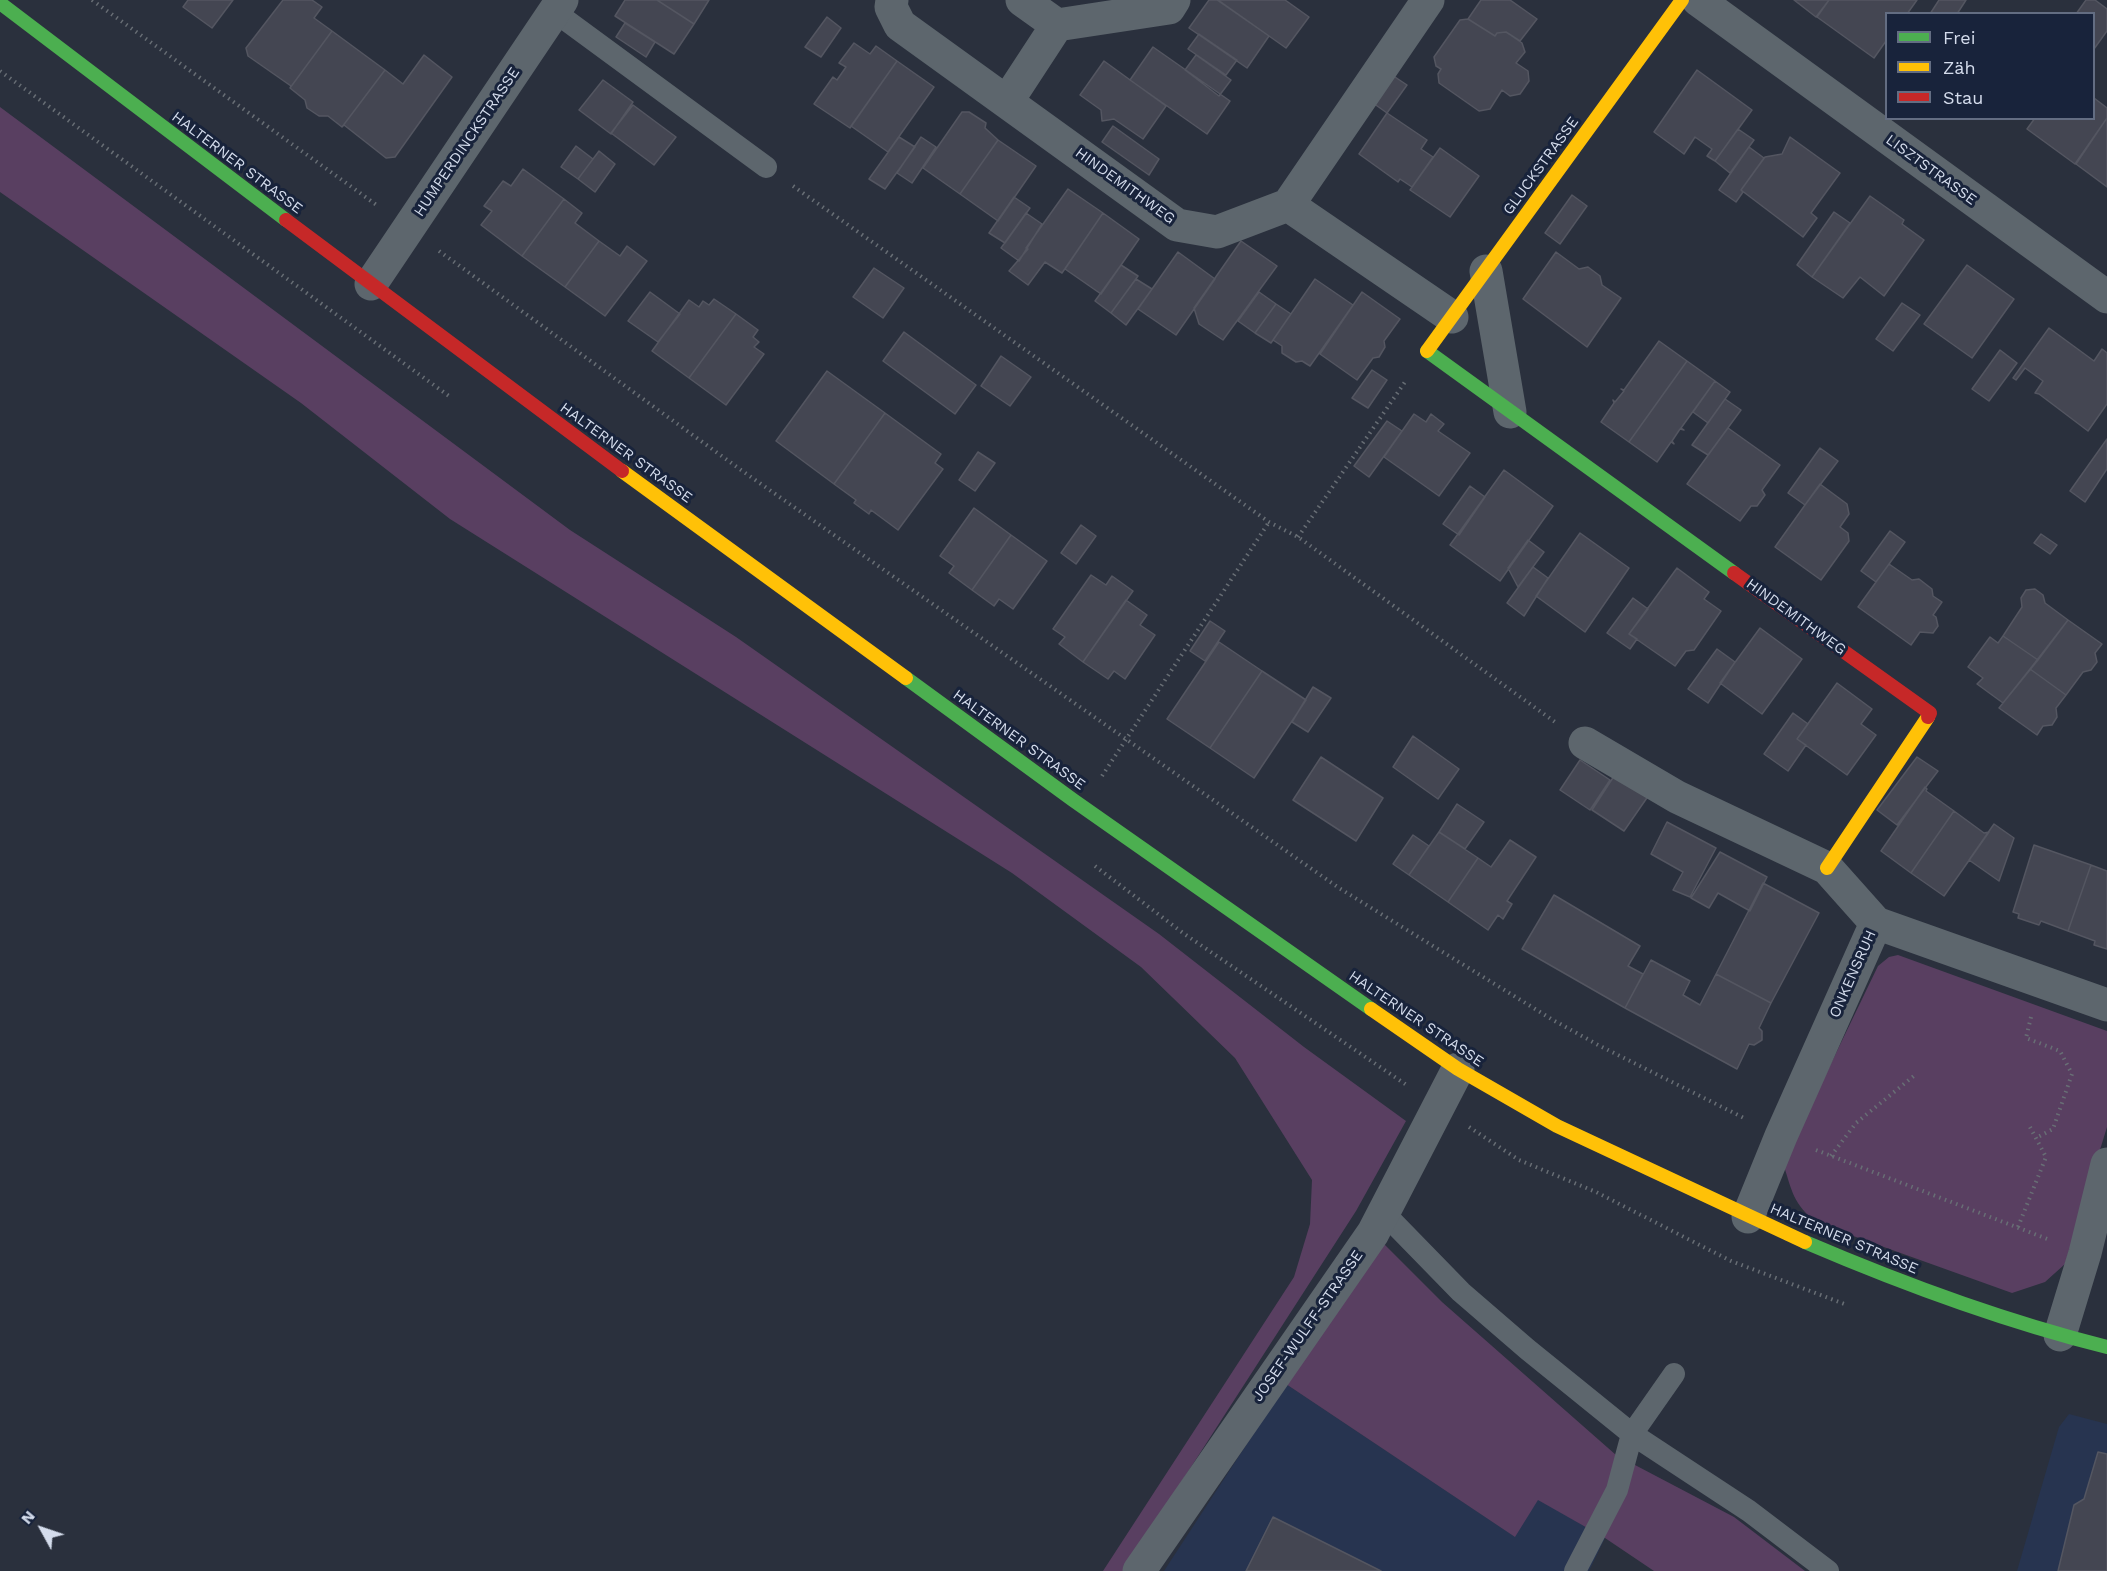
<!DOCTYPE html>
<html>
<head>
<meta charset="utf-8">
<style>
	body { margin:0 }
	#map { position:relative; width:2107px; height:1571px; overflow:hidden; background:#2a303d; font-family:"Work Sans",sans-serif }
	canvas { display:block }
	.legend { position:absolute; left:1885px; top:12px; width:210px; height:108px; box-sizing:border-box; background:#18233b; border:2px solid #636d82; margin:0; padding:8px 10px; list-style:none; font-size:18px; color:#d4dcec }
	.legend li { display:flex; align-items:center; gap:12px; height:30px }
	.legend b { width:30px; border:2px solid #636d82 }
	.north { position:absolute; left:12px; top:1499px; width:60px; height:60px; -webkit-text-stroke:4px #18233b; paint-order:stroke; rotate:310deg; font-size:16px; font-weight:700; line-height:24px; text-align:center; color:#d4dcec }
	.north::after { content:''; display:block; margin:auto; width:21px; height:27px; background:#d4dcec; clip-path:polygon(50% 0,100% 100%,50% 72%,0 100%) }
</style>
</head>
<body>
<div id="map">
<canvas width="2107" height="1571"></canvas>
<ul class="legend">
<li><b style="height:8px;background:#4caf50"></b>Frei</li>
<li><b style="height:8px;background:#ffc107"></b>Zäh</li>
<li><b style="height:8px;background:#c62828"></b>Stau</li>
</ul>
<div class="north">N</div>
</div>
<script>
const context = document.querySelector('canvas').getContext('2d');
context.lineJoin = 'round';
function fill(path, color) { context.fillStyle = color; context.fill(path, 'evenodd'); }
function strokePath(path, color, width, dash) { context.strokeStyle = color; context.lineWidth = width; context.lineCap = dash ? 'butt' : 'round'; context.setLineDash(dash || []); context.stroke(path); }
function label(font, color, halo, rows, align = 'center') {
  context.font = font + ' "Work Sans",sans-serif'; context.lineWidth = 6; context.setLineDash([]); context.textBaseline = 'middle'; context.strokeStyle = halo; context.fillStyle = color; for (const [text, x, y, turn = 0] of rows) {
    context.save(); context.translate(x, y); context.rotate((+turn || 0) * Math.PI / 180); context.textAlign = isNaN(turn) ? turn : align; if (halo) context.strokeText(text, 0, 0); context.fillText(text, 0, 0); context.restore();
  }
}
fill(new Path2D(`
	M1286,1384l228,152 24,-37 67,39 -16,33h-425z
	M2069,1414l38,10v147h-90l42,-144z`), '#273450');
fill(new Path2D(`
	M0,107l570,423 166,107 423,297 145,113 102,74 -50,90 -232,360h-21l191,-294 16,-53 2,-44 -77,-122 -94,-91 -129,-94 -562,-354 -149,-116 -301,-211z
	M1898,955l209,76v96l-42,137 -20,18 -33,11 -195,-70c-24,-19 -25,-32 -34,-60l95,-197 11,-9z
	M1381,1241l61,61 174,153 118,62 71,54h-151l-49,-33 -67,-38 -23,37 -229,-153z`), '#593f61');
const building = new Path2D(`
	M188,0h45l-21,28 -29,-21z
	M283,0h29l10,7 -8,11 18,13 -42,57 1,-2 -43,-30 -2,-8z
	M625,0h32l37,24 -20,30 -59,-38z
	M657,0h52l-15,24z
	M1209,0h8l52,36 -22,32 -58,-40z
	M1218,0h67l24,17 -23,31z
	M1481,0h29l27,19 -17,22 -14,-9 -9,1 -2,3 -27,-17z
	M1794,0h35l-13,17z
	M1829,0h88l-10,14h-21v27l-12,17 -57,-41z
	M1939,0h27l-9,14h-27z
	M2086,0h9l12,9v22l-13,18v-35h-18z
	M827,17l14,11 -20,29 -16,-10z
	M1468,19l27,17 2,-3 9,-1 16,11 3,9 -9,11 12,8 1,10 -9,13 -10,2 -8,-6 -12,19 -11,2 -40,-28 -1,-9 3,-5 -5,-3 -2,-9 26,-37z
	M625,23l30,19 -9,15 -30,-20z
	M332,31l53,39 -43,57 -14,-11h-9l-12,-8 -2,-8 -15,-12z
	M1199,34l38,26 -11,15 -38,-26z
	M854,43l16,11 6,-8 21,15 -47,67 -36,-24 19,-27 4,3 9,-13 -7,-4z
	M1153,47l77,54 -23,33 -77,-54z
	M424,55l28,22 -57,80 -9,1 -42,-33 -2,2 43,-57 18,14z
	M1196,55l35,25 -12,16 -34,-26z
	M897,61l37,26 -46,65 -37,-26z
	M1104,61l62,45 -23,33 -29,-20 -12,2 -1,-11 -21,-15z
	M1697,70l55,40 -37,51 -8,-5 5,-7 -17,-12 -11,17 -30,-22z
	M1392,75l15,10 -20,28 -14,-10z
	M603,80l30,22 -22,32 -32,-24z
	M2094,98l13,10v10l-32,46 -48,-35 8,-11h59z
	M633,105l43,32 -22,28 -43,-32z
	M962,112h7l17,11 -1,5 13,12 -38,54 -37,-26z
	M1387,113l40,27 -6,9 12,8 -21,30 -12,-8 -2,3 -39,-28z
	M2107,118v69l-31,-23z
	M1113,126l46,33 -10,16 -47,-33z
	M1738,129l16,11 -24,33 -15,-12z
	M899,137l16,10 -30,42 -16,-10z
	M921,137l15,10 -24,36 -15,-10z
	M1790,137l50,36 -29,40 6,5 -14,19 -62,-47 24,-33 17,-3z
	M998,140l38,26 -38,55 -38,-27z
	M576,146l17,13 -15,20 -17,-12z
	M1749,147l15,11 -23,32 2,2 -7,10 -17,-12z
	M1440,148l39,28 -29,41 -40,-27z
	M599,151l16,13 -20,28 -17,-13z
	M523,169l41,30 -42,57 -41,-31 11,-14 -8,-5 19,-25 8,5z
	M1068,189l35,24 -41,60 -17,-11 -17,23 -19,-14 19,-22 -2,-1z
	M1572,195l15,11 -27,38 -15,-11z
	M1870,196l34,24 -2,4 22,16 -40,56 -24,-19 -17,21 -31,-21z
	M1014,197l16,11 -25,35 -16,-10z
	M564,199l18,14 -7,10 24,18 -34,46 -43,-31z
	M1834,212l16,11 -38,54 -15,-12z
	M1026,213l16,11 -23,37 -18,-13z
	M1103,213l36,26 -38,55 -36,-25z
	M599,241l21,15 7,-10 20,15 -42,55 -40,-29z
	M1241,241l36,25 -54,74 -24,-16 -5,-16z
	M1178,252l37,27 -39,56 -38,-26z
	M1556,252l23,17 9,-2 12,9 2,9 19,13 -34,49 -64,-48z
	M1121,265l17,11 -27,37 -16,-12z
	M1967,265l47,34 -42,59 -48,-34z
	M874,268l30,20 -21,30 -30,-21z
	M1136,279l16,10 -26,36 -15,-12z
	M1315,279l38,26 -43,61 -8,-5 -6,1 -14,-9v-7l-9,-6z
	M650,292l30,22 -22,28 -30,-21z
	M1259,292l17,12 -21,29 -17,-12z
	M1362,292l38,27 -16,22 1,6 -6,10 -6,1 -16,22 -37,-26z
	M714,299l22,15 -47,64 -37,-27 37,-51 10,7 4,-6 6,4z
	M1902,303l18,12 -27,36 -17,-12z
	M1276,304l15,10 -20,29 -16,-10z
	M736,314l22,16 -5,7 6,5 -5,5 10,7 -38,51 -37,-27z
	M2049,328l45,33 8,-12 5,4v51l-19,27 -49,-37 -4,-1 8,-12 -18,-13 -9,12 -3,-2z
	M904,332l72,53 -21,29 -72,-53z
	M1659,341l28,20 -58,81 -28,-20 13,-19 -1,-3 2,2 9,-11 -3,-2 3,1z
	M2000,350l17,13 -28,38 -17,-12z
	M1001,356l30,21 -21,29 -29,-20z
	M1687,361l28,20 -34,47 3,2 -4,-1 -8,12 2,3 -3,-2 -14,20 -28,-20z
	M1372,370l15,10 -19,28 -16,-10z
	M827,371l58,42 -51,71 -58,-43z
	M1715,381l15,11 -22,31 -15,-11z
	M1725,399l16,11 -33,45 -16,-10z
	M885,413l56,41 -6,9 8,6 -45,61 -27,-20 -2,4 -15,-11 2,-3 -22,-16z
	M1414,414l12,8 5,-8 13,10 -6,7 32,22 -31,43 -55,-39z
	M1387,421l15,10 -33,46 -15,-11z
	M1728,428l52,37 -18,25 3,5 -8,11h-6l-11,15 -53,-37z
	M2107,439v30l-22,33 -15,-11z
	M1820,448l18,13 -33,44 -17,-12z
	M978,452l17,11 -20,28 -16,-11z
	M1504,470l49,36 -53,75 -50,-36z
	M1820,484l27,20 2,10 -9,13 8,6 1,8 -28,39 -46,-33z
	M1470,486l15,11 -26,38 -16,-11z
	M974,508l37,27 -39,55 -23,-17 5,-7 -14,-10z
	M1081,525l15,11 -20,28 -15,-11z
	M1890,531l15,11 -29,40 -15,-11z
	M1580,533l49,35 -44,64 -49,-36z
	M2041,534l16,11 -7,9 -16,-11z
	M1011,535l36,26 -34,48 -14,-10 -5,7 -22,-16z
	M1528,540l16,12 -26,35 -10,-19z
	M1889,564l23,16 7,-1 13,10 1,7 9,6 -9,13 3,2 2,9 -5,7 -13,-1 -9,13 -53,-38z
	M1533,567l15,11 -24,38 -17,-13z
	M1677,568l32,24 -5,7 17,12 -27,39 -8,1 -11,15 -46,-32z
	M1091,575l15,10 6,-9 21,15 -50,71 -24,-18 6,-7 -12,-8z
	M2035,589l8,6 2,8 23,17 -30,40 -35,-24 19,-29 -1,-9 5,-8z
	M1633,598l15,11 -19,25 8,5 -7,10 -23,-16z
	M1126,600l21,15 -7,10 15,10 -30,44 -11,-8 -6,8 -25,-17z
	M2068,620l34,24 -7,9 2,9 -6,8 -8,2 -17,23 -36,-26z
	M1210,621l15,10 -20,30 -15,-10z
	M1760,628l42,31 -40,55 -42,-31z
	M2003,636l35,24 -35,43 -26,-19 6,-6 -15,-11 22,-30 8,6z
	M1219,642l43,29 -52,77 -43,-29z
	M1717,649l18,13 -27,41 -20,-14z
	M2030,669l36,26 -10,13 1,9 -5,8 -9,1 -6,9 -38,-27z
	M1262,671l44,29 -52,78 -44,-30z
	M1837,683l35,26 -11,15 15,11 -29,40 -50,-36z
	M1313,687l18,11 -23,34 -16,-10z
	M1793,713l15,11 -11,15 9,6 -18,26 -24,-17z
	M1413,736l46,33 -21,30 -45,-32z
	M1321,757l62,41 -27,43 -63,-41z
	M1917,757l21,14 -41,54 -20,-15z
	M1580,760l30,20 -20,30 -30,-20z
	M1618,770l33,22 -27,39 -32,-21z
	M1925,787l2,2 -1,2 28,20 -43,62 -30,-22z
	M1457,804l27,18 -19,27 -26,-17z
	M1954,811l30,22 5,-1 -45,64 -33,-23z
	M1667,822l49,26 -26,49 -17,-7 10,-18 -32,-18z
	M1994,824l20,14 -15,43 -30,-21z
	M1439,832l39,26 -30,44 -39,-27z
	M1413,835l16,11 -20,29 -16,-11z
	M1510,840l26,17 -29,44 5,3 -9,15 -5,-4 -10,15 -40,-28 30,-44 13,9z
	M2034,845l57,20 -23,66 -27,-10 -2,4 -21,-7 1,-4 -6,-2z
	M1720,852l47,25 -17,34 -32,-18 -9,15 -18,-10z
	M2091,865l16,6v78l-13,-4 1,-4 -27,-10z
	M1763,883l56,30 -48,90 -55,-29z
	M1554,895l86,51 -12,20 15,8 -18,34 -103,-59z
	M1651,960l39,21 -7,14 17,10 16,-31 55,29 -12,25 3,3v9l-8,5 -5,-1 -12,25 -112,-61z
	M2098,1452l9,2v117h-49l16,-66 10,-6z
	M1273,1517l108,54h-135z`);
fill(building, '#444652');
strokePath(building, '#545661', 1.5);
strokePath(new Path2D(`
	M92,0l286,206
	M0,71l449,325
	M793,186l476,336 29,15 257,185
	M439,251l302,219 598,418 214,132 47,26 146,73
	M1298,537l107,-155
	M1102,776l167,-254
	M1095,866l88,67 225,153
	M2031,1017l-5,21 34,13 12,23 -19,55 -17,9
	M1469,1127l50,33 77,32 135,69 116,44
	M1816,1150l234,90
	M1831,1156l25,-33 59,-48
	M2018,1227l28,-70 -16,-30`), '#686e75', 4, [1.5, 4.5]);
strokePath(new Path2D(`
	M555,12l211,155
	M1384,1213l77,79 66,57 105,85 117,77 79,60
	M1575,1571l42,-81 15,-56 42,-60`), '#5d666d', 22);
strokePath(new Path2D(`
	M892,0l-1,7 9,18 277,200 40,7 71,-27 164,112
	M1022,0l35,25 112,-17 5,-8
	M1698,0l409,297
	M1008,100l49,-75
	M1288,205l140,-205
	M1486,271l24,141
	M371,284l191,-284
	M1585,743l92,54 150,71 49,55
	M1748,1217l33,-81 95,-213 231,82
	M2060,1335l25,-82 22,-89
	M1139,1571l234,-338 85,-164`), '#5d666d', 33);
strokePath(new Path2D(`
	M0,3l286,217
	M1427,351l307,222
	M906,678l167,122 298,209
	M1805,1242c98,42 198,79 302,105`), '#4caf50', 14);
strokePath(new Path2D(`
	M1427,351l255,-351
	M622,471l284,207
	M1827,868l101,-151
	M1371,1009l87,60 99,57 248,116`), '#ffc107', 14);
strokePath(new Path2D(`
	M286,220l336,251
	M1734,573l196,140 -2,4`), '#c62828', 14);
label('15px', '#d4dcec', '#18233b', [
	["HUMPERDINCKSTRASSE",467,142,-56],
	["HALTERNER STRASSE",237,163,37],
	["GLUCKSTRASSE",1541,166,-54],
	["LISZTSTRASSE",1931,170,36],
	["HINDEMITHWEG",1125,186,36],
	["HALTERNER STRASSE",626,453,36],
	["HINDEMITHWEG",1796,617,36],
	["HALTERNER STRASSE",1019,740,36],
	["ONKENSRUH",1853,974,-66],
	["HALTERNER STRASSE",1416,1019,34],
	["HALTERNER STRASSE",1844,1239,23],
	["JOSEF-WULFF-STRASSE",1308,1326,-55]
]);
</script>
</body>
</html>
